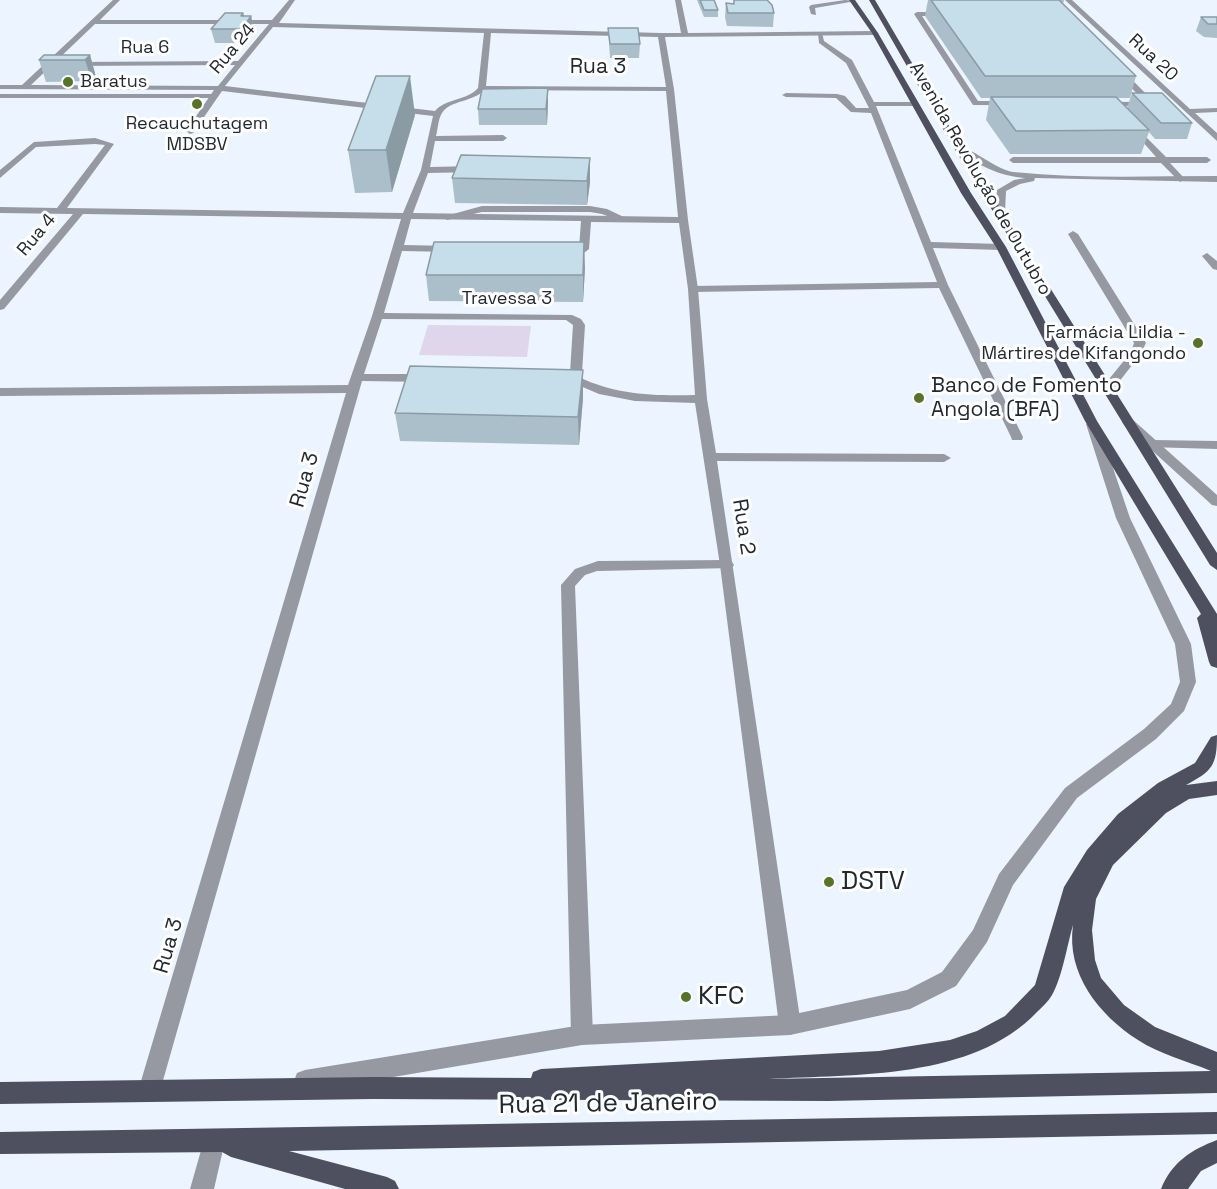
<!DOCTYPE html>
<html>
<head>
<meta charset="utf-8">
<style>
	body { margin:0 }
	canvas { display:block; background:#ebf4ff }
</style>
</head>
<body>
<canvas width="1217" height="1189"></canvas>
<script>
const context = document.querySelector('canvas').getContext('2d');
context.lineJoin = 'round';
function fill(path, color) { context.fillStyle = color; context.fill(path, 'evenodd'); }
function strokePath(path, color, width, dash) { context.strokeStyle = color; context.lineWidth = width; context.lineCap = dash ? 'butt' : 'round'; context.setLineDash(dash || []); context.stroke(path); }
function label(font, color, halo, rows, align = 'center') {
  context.font = font + ' "Space Grotesk",sans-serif'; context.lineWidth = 6; context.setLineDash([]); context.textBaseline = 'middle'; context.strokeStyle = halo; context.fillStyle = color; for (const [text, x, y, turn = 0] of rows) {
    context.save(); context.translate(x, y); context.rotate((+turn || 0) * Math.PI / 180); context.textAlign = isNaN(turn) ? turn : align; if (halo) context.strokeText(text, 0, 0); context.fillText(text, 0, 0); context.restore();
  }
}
fill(new Path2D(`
	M428,325l103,1 -4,31 -108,-2z`), '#dfd6eb');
fill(new Path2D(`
	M845,0l11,1 -41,7 1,7 -5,-1 -2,-7 2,-2z
	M917,12l149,1 90,91 -4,2 -179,-1 -59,-91zM922,16h140l83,86 -167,-1z
	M818,33h4l2,8 28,19 22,42h41l4,2 -4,2h-39l55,136 70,2 5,3 -5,3 -68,-2 15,37 75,152 -1,3h-10l-1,-3 -72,-149 -246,4 -5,-3 5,-3 244,-4 -66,-169 -20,-1 -15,-14 -50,-1 -4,-2 4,-2 51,1 8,2 11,12h13l-23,-45 -27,-20z
	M0,94h214l4,2 -4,2h-214z
	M1132,123l34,34h41l4,3 -4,3h-37l15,16 -5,3 -19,-19h-148l-4,-3 4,-3h143l-28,-32z
	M482,206h108l17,3 21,10 -5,3 -21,-8 -12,-2h-108l-35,8 -5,-3z
	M1073,231l5,3 68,109 -6,12 -29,37 -4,1 -6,-4 30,-37 3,-9 -66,-109z
	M1128,418l4,1 85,76v11l-5,-1 -88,-80 -2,-3 2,-3z
	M1092,420l6,4 32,94 61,126 5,38 -12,29 -28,28 -79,59 -64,87 -26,57 -31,44 -46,23 -120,26 -208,10 -277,47 -8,-3 -3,-8 3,-8 8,-3 277,-45 208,-10 117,-25 35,-18 31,-42 26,-56 66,-86 79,-59 27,-25 9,-22 -5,-38 -59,-126 -30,-94z
	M727,560l5,2 2,3 -2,3 -134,3 -7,-5 7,-5z
	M214,1130l8,3 3,8 -11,48h-24l16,-56z`), '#9799a2');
fill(new Path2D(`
	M113,0h7l-20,20h172l17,-20h6l-16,23 382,10h20l-6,-33h6l7,33 187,-2 3,2 -3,2 -210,2 9,52 14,131 10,69 9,110 9,54 228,1 7,4 -7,4 -227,-1 84,564 -4,7 -7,3 -7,-3 -4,-7 -59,-460 -25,-162 -60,-2 -36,-7 -28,-12 -13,2v-6l12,-5 3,-48 -7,-5 -184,-1 -18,55h63l6,4 -6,4 -65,-1 -202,710 -3,8 -8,3 -8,-3 -3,-8 208,-698 -346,3v-8l348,-3 24,-69 29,-97 -318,-5 -79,95 -4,1v-10l73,-86 -73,-1v-6l57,1 48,-63 -10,-1 -59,3 -36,31v-8l34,-28 61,-4 19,6 -47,64 336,5 18,-43 12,-54 -211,-25 -29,42 -3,1 -4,-3 28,-41 -214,-1v-4h22zM95,24h174l-31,37 -166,1 -4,2 4,2 163,-1 -17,21 -187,-1zM273,27l211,6 -6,55c-11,13 -32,10 -43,23l-210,-25zM491,33l167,4 8,50 -180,-1zM484,90l182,1 12,126 -265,-4 15,-40 48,-1 4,-3 -4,-3 -46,1 5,-26h68l4,-3 -4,-3 -67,1c2,-7 2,-17 6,-23 8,-13 32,-11 42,-23zM411,219l170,2 -2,27 -13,4c6,6 17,3 23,-3l2,-27 88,1 9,66 7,106c-41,1 -79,0 -116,-18l3,-4 3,-48 -4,-6 -9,-4 -188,-2 18,-62 49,1 5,-3 -5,-3 -47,-1z
	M1065,0h7l118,109 27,-1v4l-22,1 22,20v8z
	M955,146c15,-1 39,23 58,26 68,7 136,4 204,4v6l-182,-4 -1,3 -14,3 -14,7 -1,22 -5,3 -5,-3 2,-23 17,-10 11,-2c-28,-2 -47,-14 -70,-28z
	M1207,253l10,8v9l-4,-1 -11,-13z
	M1153,440l64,1v8l-69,-2 -1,-3 1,-3z
	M598,561l7,5 -2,3 -18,6 -10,11 18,449 -3,7 -8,3 -8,-3 -3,-7 -10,-450 14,-16z`), '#9799a2');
fill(new Path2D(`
	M849,0h6l23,33 93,160 35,54 91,174 120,193v54l-6,-2 -2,-4 -12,-44 4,-4 -116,-193 -89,-174 -35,-54 -89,-160z
	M869,0h6l87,148 255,405v17l-7,-5 -256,-417z
	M1217,735c0,31 -5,36 -31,50l31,-4v14l-28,4 -23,14 -53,52 -17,34 -4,31 3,30 6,18 23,27 31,22 62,25v41l-389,8 -454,-2 -374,5v-22l374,-5 157,1 2,-6 8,-3 338,-18 71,-11 27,-9 28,-15 30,-31 29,-98 23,-37 31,-36 40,-31 37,-20 16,-26zM1073,925c-7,49 26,90 65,115 21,14 49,21 73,31l-443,8c88,-5 204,1 269,-67 5,-5 11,-10 15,-17 10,-17 15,-49 21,-70z
	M1217,1112v22l-928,17 98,26 8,4 4,8h-54l-114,-32 -9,-5 -222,2v-22z
	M1217,1140v23l-16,8 -13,18h-27c11,-27 30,-39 56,-49z`), '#4e5060');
fill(new Path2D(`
	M697,0h17l4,10v7h-14z
	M734,0l40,13 -1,14 -46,-1 -2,-9 1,-14 7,1z
	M928,0h136l-1,4 73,72 -6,22h-12l9,10 5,-15 60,30 -5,16h-32l-6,-7 -8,22h-131l-24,-34 4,-22h-9l-56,-82z
	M243,13l1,3h7l3,14 -10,13h-29l-4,-14z
	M1201,17h16v21l-13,-1 -8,-6z
	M608,28l32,16 -1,14h-29z
	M90,55l6,22 -4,4 -46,1 -7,-22z
	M548,103l-1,22h-68l-1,-16z
	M415,115l-23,77 -37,1 -7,-43z
	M590,158v24l-3,23 -132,-2 -3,-25z
	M585,268l-2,34 -154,-1 -3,-26z
	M583,398l-4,47 -179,-4 -5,-28z`), '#aabfc9');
fill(new Path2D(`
	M243,13l3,10 5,-7 3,14 -10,13 -2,-14 -1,-13z
	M90,55l6,22 -4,4 -7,-21z
	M410,76l5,39 -23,77 -6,-42z
	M548,88v15l-1,22 -1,-16z
	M590,158v24l-3,23v-24z
	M584,242l1,26 -2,34v-27z
	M583,370v28l-4,47 -1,-28z`), '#8b9ba4');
const building = new Path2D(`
	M700,0h14l4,10h-14z
	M734,0h33l5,5 2,8h-46l-2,-10 8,1z
	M931,0h128l77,76h-151z
	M225,13h18l-2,3h10l-9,13h-31z
	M1201,17h16v7h-9z
	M608,28h30l2,16h-30z
	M44,55h46l-5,5h-46z
	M376,76h34l-24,74h-38z
	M548,88l-2,21h-68l4,-20z
	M1132,93h30l30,30h-31z
	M991,97h125l33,33 -133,1z
	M461,155l129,3 -3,23 -135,-3z
	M434,242h150l-1,33h-157z
	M410,366l173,4 -5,47 -183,-4z`);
fill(building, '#c6deea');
strokePath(building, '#8b9ba4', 1.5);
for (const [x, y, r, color] of [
	[68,82,6,"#567327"],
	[197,104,6,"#567327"],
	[1198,343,6,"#567327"],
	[919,398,6,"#567327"],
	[829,882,6,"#567327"],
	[686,997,6,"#567327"]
]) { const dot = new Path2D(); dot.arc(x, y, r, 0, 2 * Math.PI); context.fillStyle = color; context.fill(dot); strokePath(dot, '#fff', 2); }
label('18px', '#22282f', '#fff', [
	["Rua 6",145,48],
	["Rua 24",233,49,-50],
	["Rua 20",1153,58,43],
	["Avenida Revolução de Outubro",980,179,60],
	["Rua 4",37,235,-50],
	["Travessa 3",507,299]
]);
label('18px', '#22282f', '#fff', [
	["Baratus",80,82],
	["Recauchutagem",197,124,"center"],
	["MDSBV",197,145,"center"],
	["Farmácia Lildia -",1186,333,"right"],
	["Mártires de Kifangondo",1186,354,"right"]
], 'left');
label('21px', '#22282f', '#fff', [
	["Rua 3",598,67],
	["Rua 3",305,480,-74],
	["Rua 2",743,527,81],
	["Rua 3",169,946,-74]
]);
label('21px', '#22282f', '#fff', [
	["Banco de Fomento",931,386],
	["Angola (BFA)",931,410]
], 'left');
label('26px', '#22282f', '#fff', [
	["DSTV",841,882],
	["KFC",698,997]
], 'left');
label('26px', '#22282f', '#fff', [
	["Rua 21 de Janeiro",608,1104,-1]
]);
</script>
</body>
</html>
